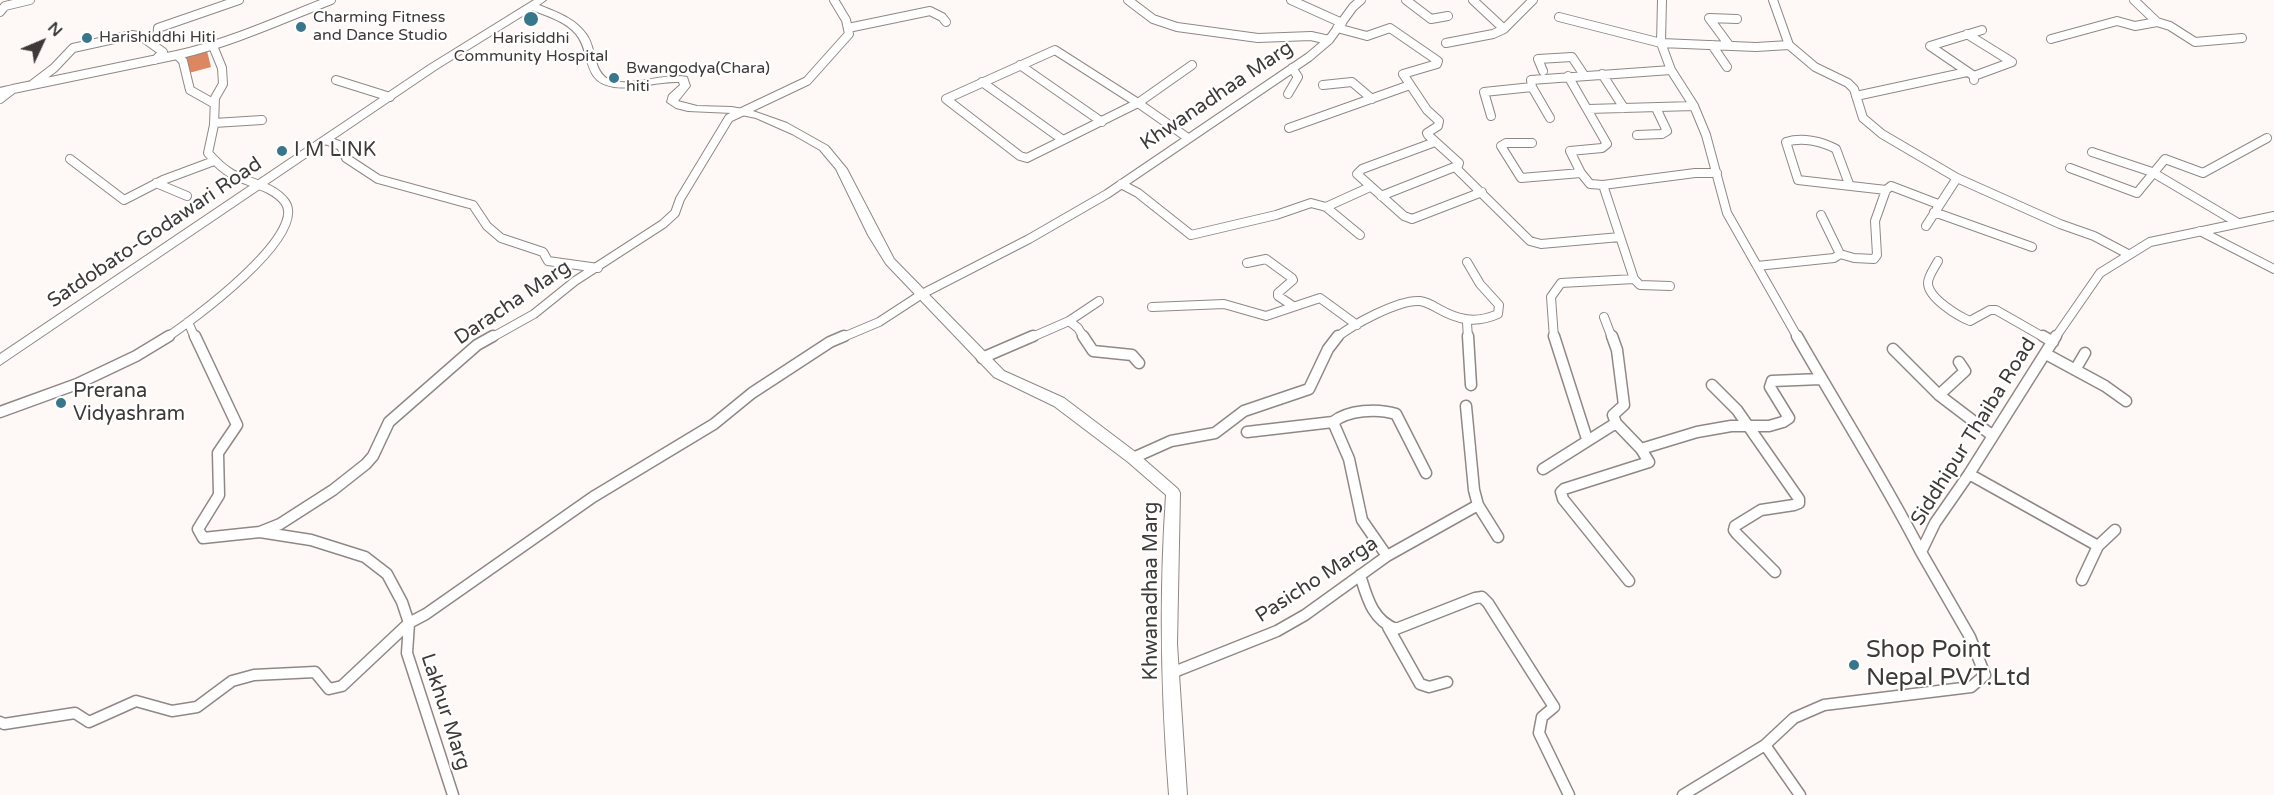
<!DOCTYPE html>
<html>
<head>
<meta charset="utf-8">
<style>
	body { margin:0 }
	#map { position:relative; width:2274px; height:795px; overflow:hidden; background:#fef9f7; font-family:"Varela Round",sans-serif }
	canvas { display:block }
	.north { position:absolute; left:12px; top:12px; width:60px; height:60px; -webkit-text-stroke:4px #fff; paint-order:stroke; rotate:46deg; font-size:16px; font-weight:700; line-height:24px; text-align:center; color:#3e3a39 }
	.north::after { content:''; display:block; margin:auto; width:21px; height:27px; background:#3e3a39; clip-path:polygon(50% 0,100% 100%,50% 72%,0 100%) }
</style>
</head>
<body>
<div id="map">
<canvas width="2274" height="795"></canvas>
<div class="north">N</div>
</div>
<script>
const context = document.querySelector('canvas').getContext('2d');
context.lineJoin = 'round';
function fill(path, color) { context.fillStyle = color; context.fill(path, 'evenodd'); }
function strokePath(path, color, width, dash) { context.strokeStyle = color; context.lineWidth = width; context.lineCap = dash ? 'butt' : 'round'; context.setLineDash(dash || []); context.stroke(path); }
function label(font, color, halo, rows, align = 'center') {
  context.font = font + ' "Varela Round",sans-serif'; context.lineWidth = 4.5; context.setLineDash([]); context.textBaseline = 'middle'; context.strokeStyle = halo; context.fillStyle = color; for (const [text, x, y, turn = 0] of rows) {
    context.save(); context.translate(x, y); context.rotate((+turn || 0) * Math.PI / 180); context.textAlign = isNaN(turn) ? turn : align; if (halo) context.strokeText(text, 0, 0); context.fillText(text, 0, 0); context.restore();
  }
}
fill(new Path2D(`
	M207,51l4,16 -22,6 -4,-17z`), '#dd8761');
const streetFar1 = new Path2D(`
	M1128,0l25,19 24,8 81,11 53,-2 18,4
	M1291,0l51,23
	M1406,0l25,19 17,-3
	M1473,0l31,29 29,-29
	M1662,0l-1,43 10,27 23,36 12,29 21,78 71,125
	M1773,0l16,45
	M2134,0l23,22 13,4 25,16 47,-4
	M0,12l5,-6 25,-6
	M1559,17l102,26 95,4 33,-2 26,22 33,16 6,6 9,29 19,16 75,44 103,46 34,12 34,18
	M848,28l82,-17 12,6 4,5
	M1337,28l30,8 23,-8 48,33 -1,3 -34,10 24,36 12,11 -1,5 -11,7 1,2 31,28 -2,6 73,72 11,3 79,-7
	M1967,34l45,28 -38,14
	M2051,39l66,-18 18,5 22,-4
	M1446,43l47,-9 11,-5
	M152,44l5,-4 1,-12 81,-28
	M1712,45l15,22
	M1729,45l-20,-27 28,1
	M1055,50l83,53 -111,55 -7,-2 -74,-57z
	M177,55c53,-12 103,-35 154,-55
	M1020,65l82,57
	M1543,71l-5,-12 34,-2 12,18
	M1602,74l22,34
	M1568,76l39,68 -5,4 -32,3 11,22 9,11 13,1 92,-12h22
	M336,80l54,17
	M1974,80v-4l-44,-30 52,-16
	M982,82l81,58
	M33,84l21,-16 19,-20 59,-13 10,2 21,15 -8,8
	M1323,85l29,-3 20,17
	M1532,87l18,31
	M13,89l164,-34 6,6 7,29 23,13
	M0,92l13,-3 -13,10
	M1288,94l10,-17 -6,-9
	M1856,96l111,-24
	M1138,103l50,35
	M1138,103l54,-38
	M1588,109l106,-3
	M1491,116l-7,-24 48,-5 -1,-7 140,-10
	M214,123l48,-3
	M1289,128l121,-43
	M1637,135l25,-1 5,-3 -11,-23
	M326,140l15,6 5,12 32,21 95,26 14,21 14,12 42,14 5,9 50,7
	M1435,142l-73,27 -5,5 47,42 8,3 70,-27
	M1532,143h-26l-5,3 20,32 60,-5
	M2092,152l60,20 86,51
	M70,159l54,41 39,-20 51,-19
	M2070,168l67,25 28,-34 38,14 64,-35
	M156,183l31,13
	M1121,184l17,9 53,42 85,-20 35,-12 15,4 34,28
	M1849,184l-13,-35c-15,-8 -34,-12 -50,-7l12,38 88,10 5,-4 47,18
	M1603,185l31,94 6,6 30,1
	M1381,196l76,-30
	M1326,207l44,-20
	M1934,212l98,35
	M1821,215l19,39 14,4 20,1 3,-4 -2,-34 11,-31
	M1926,226l31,-48
	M2200,231l74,38
	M1938,261c-3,6 -10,15 -10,22 0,15 30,33 42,38l20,-11h6l49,28
	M1247,263l19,-4 26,19 1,2 -15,13v3l15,10
	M1757,266l77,-8 6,-4
	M1152,307l72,-3 42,12 54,-18 37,27
	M1604,317l8,21
	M1069,321l9,7 6,10
	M188,322l7,16
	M1467,323l1,15
	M166,338c24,-16 143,-103 119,-136 -12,-16 -36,-19 -53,-28 -9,-5 -17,-13 -24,-21l6,-28 1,-27 8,-14 -1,-16 -9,-22
	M491,338l43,-24 41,-33 88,-57 12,-11 5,-14 49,-81 78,-37 42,-47 -3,-14 -12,-20
	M841,338l38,-16 43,-28 107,-55 78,-45 202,-137 20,-17 24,-33 8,-7
	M1030,338l39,-17 30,-20
	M1336,338c16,-13 63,-39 84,-37 6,1 12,4 17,7 21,12 38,16 61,6l1,-9 -19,-21 -13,-22
	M1554,338l-3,-41 10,-14 73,-4
	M2055,338l45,-65 50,-31 124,-26`);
const street = new Path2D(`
	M195,336l42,89 -19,28 1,42 -21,34 5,9 57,-6 51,8 54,17 22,17 15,28 7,21 -2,30 46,142
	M1083,336l10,15 39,4 7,8
	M1468,336l3,49
	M1554,336l33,103
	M1612,336l5,14 7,55 -11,10 3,8
	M1797,336c41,72 86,142 124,216
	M2043,336l10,6
	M1893,349l46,46 54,41
	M2046,354l59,32 21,15
	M982,358l51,-22
	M2075,370l10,-17
	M1712,385l25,25 62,89v4l-5,2 -33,5 -26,16 -1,4 3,4 38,38
	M1939,395l26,-24 -6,-9
	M1466,406l8,84 4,15 20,32
	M0,412l77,-28 59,-28 33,-20
	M1247,432l86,-10
	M1133,458l38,-17 44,-8 29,-22 65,-22 19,-40 10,-13
	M1543,469l73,-46 25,26 56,-17 34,-6h38l14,-4 6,-4 -19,-31 2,-6 49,-2
	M1969,474l129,72
	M260,532l20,-8 53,-34 33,-26 7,-8 16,-34 88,-77 16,-9
	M1387,556l-25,-36 -13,-61 -16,-37c15,-12 44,-14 63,-8l30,59
	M1360,575c7,22 12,45 36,54l79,-31 7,-1 6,6 66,104 -12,10 -3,16 30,62
	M2082,580l16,-34 17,-16
	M1629,581l-66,-82 -2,-7 3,-3 85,-27 -8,-13
	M1388,627l32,57 9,3 18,-5
	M1169,674l108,-43 28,-16 82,-59 91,-51
	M0,722l4,2 71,-11 14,9 47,-21 36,10 25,-4 35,-26 22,-6 61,-3 14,17 13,-3 67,-63 17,-9 167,-117 121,-73 38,-31 78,-51 14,-6
	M1765,745l35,50
	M1683,795l82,-50 29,-27 30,-13 147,-18 14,-12 -15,-38 -49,-85 14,-29 34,-49 87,-138`);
const secondary = new Path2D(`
	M534,0h12l-7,5c17,7 36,13 47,29 10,12 7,37 22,45 20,10 55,-7 79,-2l3,9 -12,15 19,5 35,1 21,4 34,12 41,23 19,23 47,90 110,112 60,27 74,56 40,35 2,4 -3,151 10,151h-18c-8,-100 -10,-200 -3,-300l-38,-33 -74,-56 -60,-29 -108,-113 -18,-29 -32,-66 -16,-19 -28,-16 -36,-16 -24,-5 -44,-2 -12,-3 -9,-6 2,-7 11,-10 -1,-3c-22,-1 -43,8 -65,5 -33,-5 -22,-34 -38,-53 -11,-13 -29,-18 -44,-24l-95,59 -437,296v-11l429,-289z`);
strokePath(streetFar1, '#908884', 10);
strokePath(street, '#908884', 13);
strokePath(secondary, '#908884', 2);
strokePath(streetFar1, '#fff', 8);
strokePath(street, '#fff', 10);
fill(secondary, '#fff');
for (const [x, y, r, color] of [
	[531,19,8,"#38768c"],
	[301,27,6,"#38768c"],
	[87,38,6,"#38768c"],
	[614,78,6,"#38768c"],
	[282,151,6,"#38768c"],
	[61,403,6,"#38768c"],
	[1854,665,6,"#38768c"]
]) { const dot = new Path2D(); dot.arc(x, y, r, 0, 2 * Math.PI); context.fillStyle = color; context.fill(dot); strokePath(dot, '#fff', 2); }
label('16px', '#3e3a39', '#fff', [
	["Charming Fitness",313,18],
	["and Dance Studio",313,36],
	["Harishiddhi Hiti",99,38],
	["Harisiddhi",531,39,"center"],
	["Community Hospital",531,57,"center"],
	["Bwangodya(Chara)",626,69],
	["hiti",626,87]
], 'left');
label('20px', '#3e3a39', '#fff', [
	["Khwanadhaa Marg",1217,96,-34],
	["Satdobato-Godawari Road",155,233,-34],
	["Daracha Marg",513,303,-34],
	["Siddhipur Thaiba Road",1974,432,-58],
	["Pasicho Marga",1317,580,-33],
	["Khwanadhaa Marg",1152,591,-90],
	["Lakhur Marg",445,712,72]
]);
label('20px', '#3e3a39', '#fff', [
	["I M LINK",294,151],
	["Prerana",73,392],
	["Vidyashram",73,415]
], 'left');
label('24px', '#3e3a39', '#fff', [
	["Shop Point",1866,651],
	["Nepal PVT.Ltd",1866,679]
], 'left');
</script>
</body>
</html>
